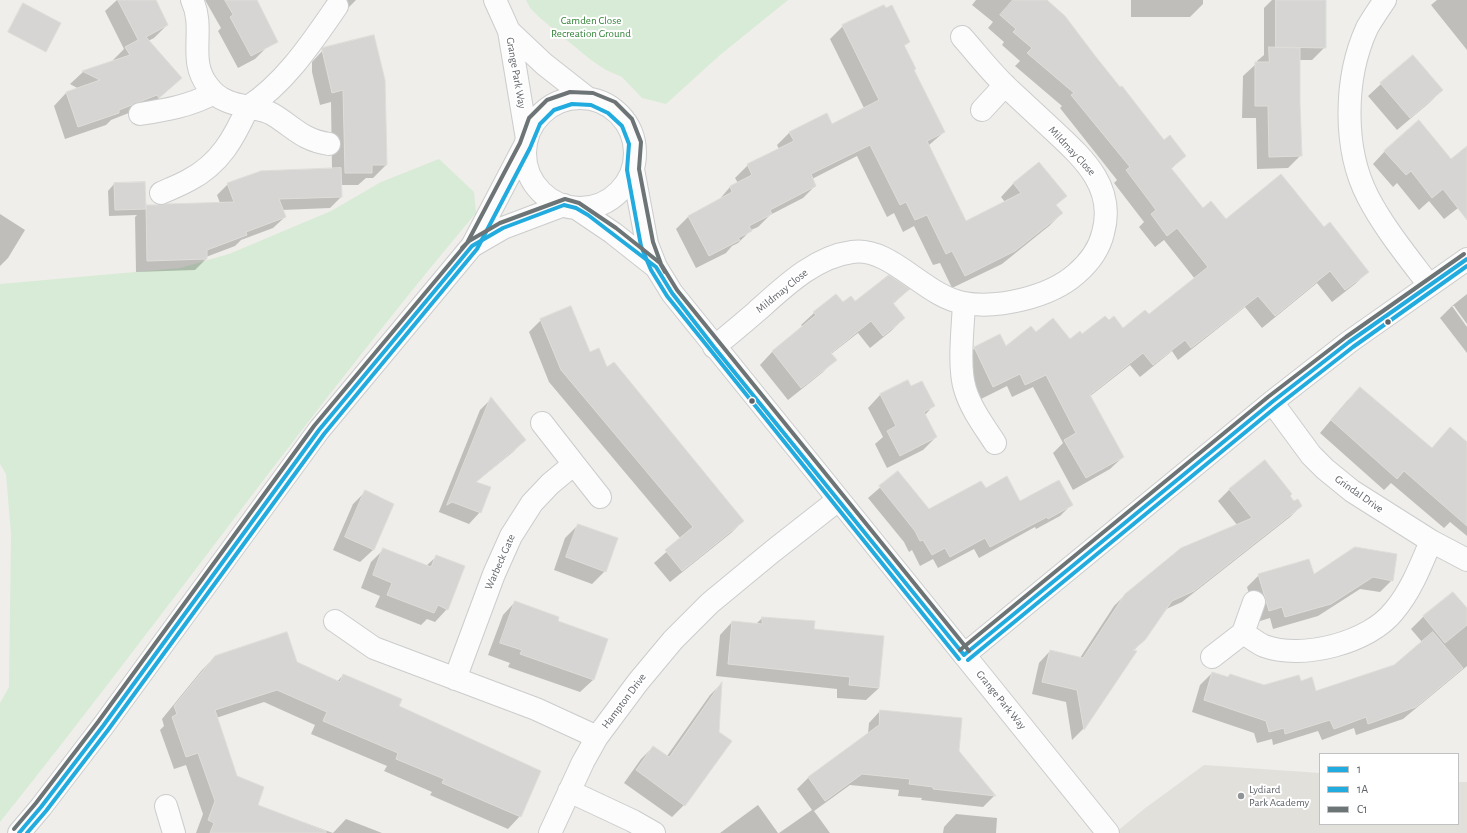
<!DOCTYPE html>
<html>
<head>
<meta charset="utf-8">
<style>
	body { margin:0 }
	#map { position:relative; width:1467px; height:833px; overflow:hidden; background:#efeeea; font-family:"Alegreya Sans",sans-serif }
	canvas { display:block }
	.legend { position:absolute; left:1319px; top:753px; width:140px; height:72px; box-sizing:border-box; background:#fff; border:1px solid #bfc1c3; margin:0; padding:5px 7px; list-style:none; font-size:12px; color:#5f6368 }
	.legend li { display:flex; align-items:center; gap:8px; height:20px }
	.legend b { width:20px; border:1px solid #bfc1c3 }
</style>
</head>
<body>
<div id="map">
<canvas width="1467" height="833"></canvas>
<ul class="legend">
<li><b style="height:5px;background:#22abdf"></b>1</li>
<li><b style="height:5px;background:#22abdf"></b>1A</li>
<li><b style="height:5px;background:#6c7476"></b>C1</li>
</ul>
</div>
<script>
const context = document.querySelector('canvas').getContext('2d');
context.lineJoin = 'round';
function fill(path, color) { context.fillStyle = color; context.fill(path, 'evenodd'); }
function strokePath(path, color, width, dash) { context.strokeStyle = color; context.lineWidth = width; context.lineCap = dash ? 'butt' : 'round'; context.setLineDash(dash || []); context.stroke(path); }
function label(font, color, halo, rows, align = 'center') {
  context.font = font + ' "Alegreya Sans",sans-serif'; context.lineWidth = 4; context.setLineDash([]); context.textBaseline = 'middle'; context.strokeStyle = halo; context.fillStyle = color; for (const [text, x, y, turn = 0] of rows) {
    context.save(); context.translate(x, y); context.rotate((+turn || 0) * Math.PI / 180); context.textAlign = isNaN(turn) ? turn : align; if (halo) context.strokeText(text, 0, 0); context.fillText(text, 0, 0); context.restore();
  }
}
fill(new Path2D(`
	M1204,765l116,8v51h138v-42h9v51h-352l29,-24z`), '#e2e0da');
fill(new Path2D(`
	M526,0h262l-68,55 -54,49 -24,-6 -20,-21 -16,-7 -15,-10 -51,-42 -10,-10z
	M439,159l35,33 2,21c-166,197 -315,408 -476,609v-119l9,-16 2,-153 -5,-60 -6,-10v-180l180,-16 49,-14 102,-43 50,-29z`), '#d8ebd6');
fill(new Path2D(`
	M117,0h38l12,25 -13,13 -6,3 33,37 -35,32 -2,-3 -33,13 -5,5 -41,14 -11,-33 12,-13 13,-4 -9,-5 13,-12 31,-11 -1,-1 11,-11 -19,-38z
	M205,0h51l19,39 -20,20 -17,9 -20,-37 3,-3z
	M326,0h30l-15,15z
	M976,0h69l50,58 69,83 21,15 -14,13 31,40 23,12 99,7 44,44 -13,12 -23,18 -15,-19 -55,45 -17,-21 -67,53 -6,-9 -32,26 -10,-12 -41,32 34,60 -13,12 -37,21 -20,-37 10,-10 -30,-56 -21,10 -5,-11 -26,13 -19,-39 13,-12h31l30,-14 34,6 12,-4 41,-7 26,-13 46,-37 -31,-39 -9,7 -16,-20 5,-5 -30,-39 3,-3 -57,-72 2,-2 -47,-40 5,-5 -18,-16 2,-3 -16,-14 5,-6 -21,-17z
	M1131,0h72v4l-13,13h-59z
	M1272,0h53v47l-13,13h-13l2,95 -13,13 -31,1 -1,-51h-14l1,-42 14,-13v-2l7,-6v-47z
	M1437,0h30v50l-36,-45z
	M843,26l66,16 -6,5 10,23 31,62 -16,14 38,77 39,-21 -4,-5 12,-13 25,-21 17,43 7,7 -13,13 -47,38 -50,24 -12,-25 -7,2 -19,-39 -11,6 -9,-19 -7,4 -30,-61 -45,23 3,7 -12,12 -33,17 -12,12 -7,3 -13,13 -6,3 -6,7 -30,15 -20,-39 12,-12 30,-16 12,-14 8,-4 -3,-5 13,-13 31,-16 -2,-4 12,-12 42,-8 33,-17 -34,-69z
	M324,49l62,116 -13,13h-7l-8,7h-17v12l-11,11 -48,2 3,7 -12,11 -32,12 -6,6 -29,11v2l-11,11 -59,2 -1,-55 2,-2 -28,1 -1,-25 6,-7 30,-1 1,24 1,-1h14l60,-3 -3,-8 11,-11 104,-15 -1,-67 -11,3 -8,-33v-10z
	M1381,84l61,6 -13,13 -32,27 -29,-34z
	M1385,151l66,9 16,-4v45l-23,18 -15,-18 -10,9 -22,-27 -4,4 -20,-23z
	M0,214l25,16 -17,28 -8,8z
	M908,290l-15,14 11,14 -13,13 -21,17 -12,-15 -27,21 4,5 -12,13 -35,28 -28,-35 12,-13 31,-25 -2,-2 13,-12 22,-18 7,9 12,-1z
	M1467,294v30l-13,-18h-2z
	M1452,306l15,21v26l-27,-35z
	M541,320l49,33 17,16 136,152 -12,12 -61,49 -16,-19 27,-24 -132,-157 -20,-50z
	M907,381l4,6 22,19 -8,9 11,22 -13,13 -36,18 -12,-24 8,-7 -15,-29 12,-13z
	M491,399l33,41 -11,12 -37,30 4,30 -11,12 -30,-12 -1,2 42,-104z
	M1348,400l83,49 19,-20 17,14v93l-17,-14 -6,6 -53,-45 -7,7 -64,-57z
	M898,472l31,38 56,-21 35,14 52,1 -12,12 -24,13 -1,-2 -56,31 -5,-9 -36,19 -5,-9 -13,7 -8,-16 -3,2 -5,-10 -36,-44z
	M1229,490l59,6 6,6 7,4 -11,11 -108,85 -18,8 -20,30 -11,11 3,1 -53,77 -11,11 -6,-38 -34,-8 7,-31 11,-12 30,7 34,-52 12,-12 112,-68 -20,-25z
	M365,492l8,58 -13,12 -27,-12 20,-46z
	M578,525l27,46 -13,13 -38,-14 11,-32z
	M1355,548l37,32 -12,12 -20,-3 -42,27 -45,13 -3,-11 -13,4 -10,-35 12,-12 54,1z
	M384,549l42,17 11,-10 10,53 -12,13 -8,-3 -6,6 -46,-18 5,-11 -19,-8 10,-26z
	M1453,593l14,17v56l-64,53 -47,16 -2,-7 -32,12 -4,-9 -45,14 -1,-6 -15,4 -3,-10 -62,-21 8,-27 12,-12 15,5 3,-3 34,11 36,-4 16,10 78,-26 28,-24 -11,-13 12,-12z
	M515,602l42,19 36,59 -13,12 -72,-25 2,-4 -22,-8 15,-40z
	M762,618l117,70 -13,12 -29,-2v-9l-121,-13 4,-41 12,-13 24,2z
	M215,657l81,6 41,19 6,-7 55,31 97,44 25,66 -12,13 -78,-34 2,-3 -48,-21 3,-5 -76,-32 4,-9 -51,-23 -48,16 20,59 20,28 77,28 13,-14 36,14h-186l7,-19 -17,-49 -12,4 -14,-39 4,-4 -2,-7 40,-49z
	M721,684l-37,121 -12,12 -48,-34 17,-24 12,-12 14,9 43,-61z
	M880,711l78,40 36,45 -11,11 -62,-7 1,-2 -24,-2 1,-6 -49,-5 -36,26 16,22h-51l33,-23 -15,-21 12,-12 59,-43 1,-11z
	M758,805l20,28h-58z
	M956,814l41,4 -1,15h-53l1,-6z`), '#0003');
const building = new Path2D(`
	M118,0h38l12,25 -22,12 36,41 -23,20 -2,-3 -38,15v3l-41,14 -12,-35 34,-12 -18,-9 48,-16 -5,-8 13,-7z
	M225,0h32l21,42 -27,14 -21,-39 3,-2z
	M1013,0h34l18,16 31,41 24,30 2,-1 42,54 6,-5 16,21 -15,12 32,40 8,-7 15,18 55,-45 43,53 6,-5 39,50 -24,18 -15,-19 -55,45 -17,-20 -67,52 -6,-8 -32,25 -10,-12 -53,42 34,62 -38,21 -22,-38 12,-7 -30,-58 -21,10 -5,-11 -27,13 -19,-40 26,-13 6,12 25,-20 5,6 17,-14 17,21 10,-8 2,3 23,-18 4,4 5,-4 9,12 22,-18 4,4 59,-47 -31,-39 -10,8 -16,-22 5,-4 -30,-40 4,-3 -59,-72 3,-2 -47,-40 5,-5 -19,-16 3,-3 -16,-14z
	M1276,0h50v48l-50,-1z
	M23,3l38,20 -15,29 -38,-20z
	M884,5l2,3 6,-3 18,37 -6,3 12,24 -2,1 31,62 -18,9 39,80 55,-28 -8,-10 26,-21 28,34 -11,9 7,8 -48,38 -50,25 -13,-25 -6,3 -19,-39 -12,5 -9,-18 -6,3 -30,-60 -59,29 5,12 -46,24 2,4 -23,12 3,5 -14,7 2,2 -31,16 -21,-40 44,-24 -2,-6 22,-11 -5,-11 47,-23 -5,-9 38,-19 5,11 47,-24 -37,-75z
	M374,35l11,45 2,85h-15v8h-27l-2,-83 -11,3 -10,-43v-2z
	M1269,47l31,1v56l2,52 -33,1 -1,-51h-13v-44h14z
	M1413,55l30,35 -33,28 -30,-35z
	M1419,120l32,39 16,-13v74l-24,-31 -11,9 -21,-27 -5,4 -22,-24z
	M341,168l1,29 -63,2 7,18 -40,15 1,3 -40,15v9l-60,2 -1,-56h14l7,-1 67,-2 -7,-19 34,-12z
	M145,182l1,27 -31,1 -1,-27z
	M889,275l21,14 -17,14 12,15 -22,18 -12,-15 -40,32 6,7 -36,28 -29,-37 44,-36 -3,-3 23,-18 7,8 8,-6 4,5z
	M571,306l19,46 9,-4 8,19 7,-5 130,159 -62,50 -17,-21 28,-23 -132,-157 -21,-51z
	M908,380l3,6 11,-5 13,25 -11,6 13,25 -37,19 -13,-25 9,-5 -16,-32z
	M1360,387l72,61 18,-21 17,15v84l-63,-55 -7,8 -66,-59z
	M491,397l35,43 -50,42 15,5 -10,26 -29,-11 -5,3z
	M1265,460l27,34 -2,2 4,5 4,-2 4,7 -108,85 -22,10 -27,39 -12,10 4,1 -53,79 -7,-40 -35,-8 8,-32 33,8 42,-64 56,-46 71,-30 -23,-29z
	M898,471l31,38 52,-28 5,7 21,-12 13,25 39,-21 14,25 -25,14 -1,-2 -57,30 -5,-9 -35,19 -5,-9 -13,7 -9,-15 -3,1 -5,-10 -36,-45z
	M365,490l29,14 -20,46 -29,-13z
	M578,524l40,14 -12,34 -40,-15z
	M1355,547l42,7 -4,27 -20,-4 -42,27 -46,13 -3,-10 -13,4 -11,-37 51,-15 5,15z
	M383,548l48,19 5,-12 29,11 -17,44 -10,-5 -4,8 -47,-18 5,-12 -19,-8z
	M1453,592l14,16v17l-22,18 -22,-27z
	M515,601l44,16 -1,4 50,18 -14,41 -74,-26 2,-4 -22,-7z
	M762,617l53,4 -1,8 70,7 -5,52 -30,-3 1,-8 -122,-13 4,-43 30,3z
	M287,632l10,30 43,20 3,-8 59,25 -3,7 142,65 -20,46 -79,-34 2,-4 -48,-20 2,-6 -75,-32 4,-9 -50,-22 -62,20 22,66 27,11 -6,18 68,26v2h-116l4,-10 -6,-3 7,-19 -17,-48 -12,4 -14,-40 5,-3 -3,-8 41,-50z
	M1433,632l30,36 -47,39 -48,17 -2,-7 -32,12 -4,-9 -45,14 -1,-6 -15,4 -3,-11 -62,-21 8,-28 16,5 2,-3 34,11 35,-10 2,6 11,-4 4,14 78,-26z
	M722,682l-3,50 13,9 -47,65 -49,-36 17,-24 16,11z
	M880,710l82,8 -3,33 37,45 -63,-7v-2l-24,-3 1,-5 -48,-5 -37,27 -17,-24 71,-52z`);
fill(building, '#d6d5d3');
strokePath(building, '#deddd9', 1);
const minor = new Path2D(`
	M192,0c14,29 -5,60 16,86 5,7 11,12 19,15 6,3 14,4 21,6 38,-25 64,-65 89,-101
	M495,0l14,31 18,108
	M1385,0c-6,9 -13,19 -18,28 -23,50 -24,121 1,169 16,31 40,60 61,88
	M509,31l35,33 42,33
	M525 153a55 55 0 1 1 110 0a55 55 0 1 1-110 0Z
	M982,110l23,-25
	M140,114c26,-4 50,-8 74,-21
	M633,169l14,75 9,23 16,26 436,540
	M161,193c9,-4 19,-8 28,-13 31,-16 45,-42 59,-73 7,2 17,3 24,7 22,13 30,26 57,30
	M576,208l37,25 43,34
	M472,246l31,-18 61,-23
	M964,303c-1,24 -6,64 1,86 6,20 19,37 30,54
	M714,347c14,-11 28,-23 42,-35 27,-24 58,-55 96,-60 39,-6 73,45 112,51 34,6 86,-6 112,-29 14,-12 23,-24 27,-41 13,-46 -20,-75 -50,-103 -14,-13 -28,-26 -42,-39 -18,-16 -33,-36 -49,-54
	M1272,402l39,53 14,14 27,22 79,50 36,19
	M574,464l26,33
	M335,621l39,27 162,61 61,28
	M1243,633l11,-31
	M964,655l308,-253 77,-60 118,-83
	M1212,657l31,-24c7,4 14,10 21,13 38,14 105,-3 130,-35 17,-20 27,-46 37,-70
	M455,679l39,-105 17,-38 21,-33 18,-19 24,-20 -32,-41
	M569,791l64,30 21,12
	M166,806l8,27
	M19,833l22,-26 62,-81 216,-296 153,-184 53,-101
	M550,833l33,-71 14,-25 41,-55 35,-42 37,-37 63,-52 65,-51`);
strokePath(minor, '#cbcccc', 24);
strokePath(minor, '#fdfcfc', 22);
strokePath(new Path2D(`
	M564,205l12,3 12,7 68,52 16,26 42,54 250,308
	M964,655l308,-253 77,-60 118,-83
	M19,833l22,-26 62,-81 216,-296 153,-184 31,-18 61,-23`), '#22abdf', 4);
strokePath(new Path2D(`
	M968,660l308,-253 77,-60 114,-81
	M27,833l19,-22 62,-81 216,-296 153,-185 53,-101 10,-24 14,-14 18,-6 19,1 17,8 14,13 7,18 -2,26 14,76 10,24 16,26 292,363`), '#22abdf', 4);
strokePath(new Path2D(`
	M462,248l7,-7 31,-18 65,-24 14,4 37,25 44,35 5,9
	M960,650l308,-253 78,-60 118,-83
	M14,829l22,-26 62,-81 216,-296 153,-183 53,-100 9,-25 18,-18 23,-8 23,1 22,9 17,17 9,23 -2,27 14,73 8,22 16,26 292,361`), '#6c7476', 4);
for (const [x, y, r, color] of [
	[1388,322,3.5,"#5f6368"],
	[752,401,3.5,"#5f6368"],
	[1241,796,4,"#919496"]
]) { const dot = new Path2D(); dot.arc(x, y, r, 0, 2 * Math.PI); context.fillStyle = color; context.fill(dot); strokePath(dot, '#fff', 1.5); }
label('11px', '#348238', '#fff', [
	["Camden Close",591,21],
	["Recreation Ground",591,34]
]);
label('11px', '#5f6368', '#fff', [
	["Grange Park Way",516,73,80],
	["Mildmay Close",1072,151,47],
	["Mildmay Close",782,291,-39],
	["Grindal Drive",1359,494,35],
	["Warbeck Gate",500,562,-66],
	["Grange Park Way",1001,700,51],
	["Hampton Drive",624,701,-53]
]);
label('11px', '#5f6368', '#fff', [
	["Lydiard",1249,790],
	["Park Academy",1249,803]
], 'left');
</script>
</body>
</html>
